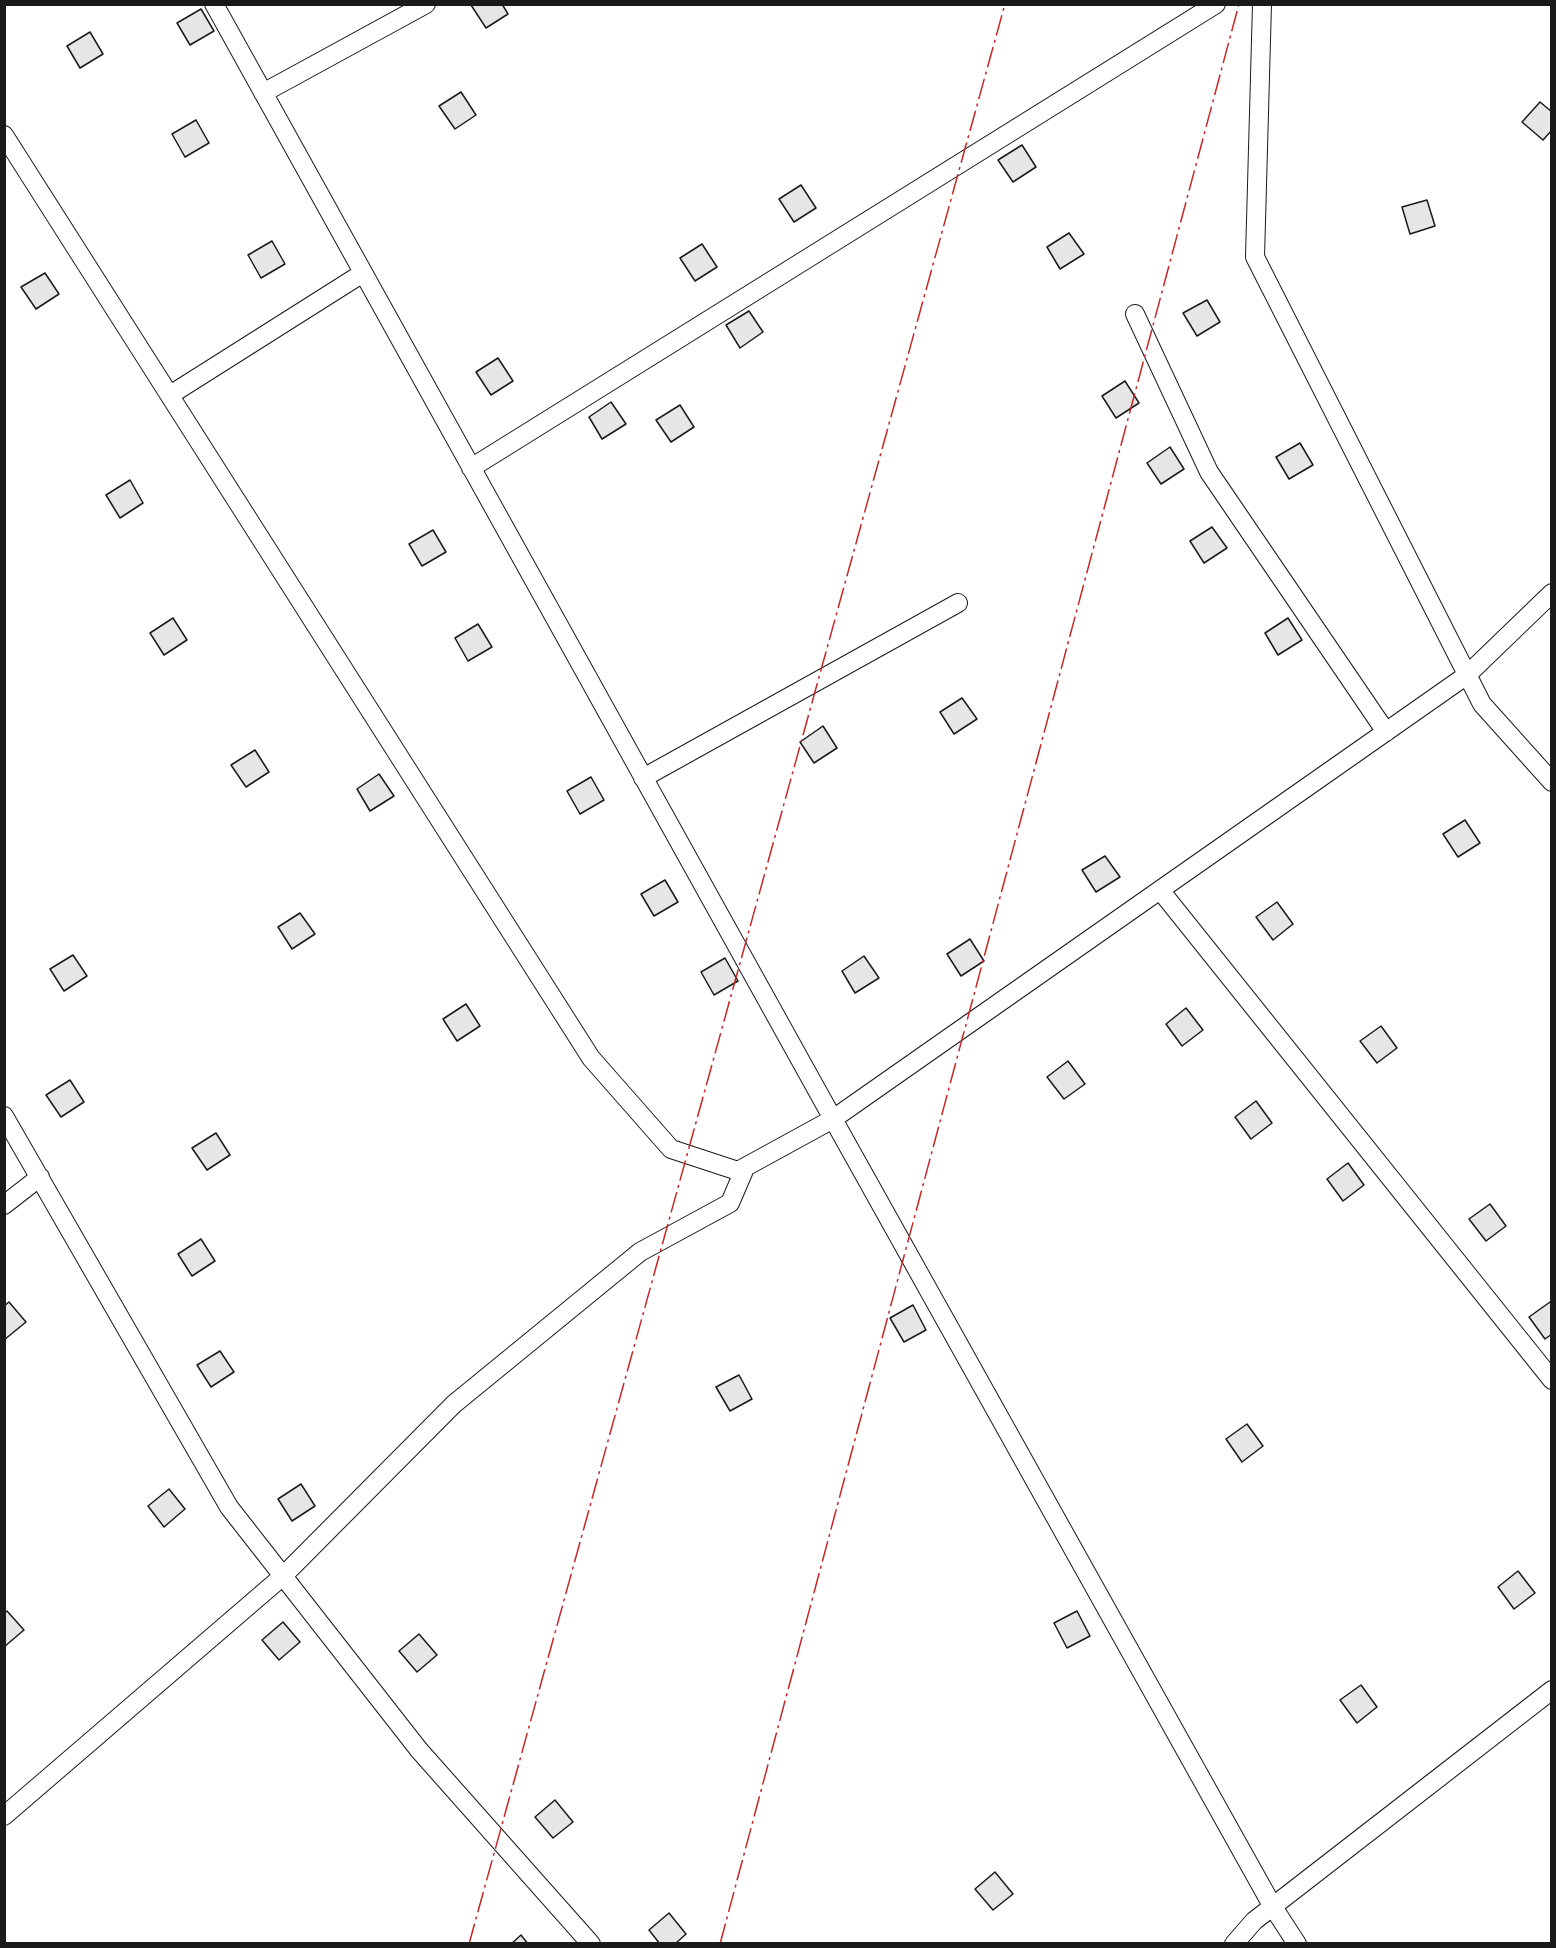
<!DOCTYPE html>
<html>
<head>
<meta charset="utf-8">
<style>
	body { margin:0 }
	#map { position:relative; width:1556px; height:1948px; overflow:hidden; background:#fff; font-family:"IBM Plex Sans",sans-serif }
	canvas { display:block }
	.frame { position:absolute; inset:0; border:6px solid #1a1a1a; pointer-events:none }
</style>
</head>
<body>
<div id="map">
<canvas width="1556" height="1948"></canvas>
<div class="frame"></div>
</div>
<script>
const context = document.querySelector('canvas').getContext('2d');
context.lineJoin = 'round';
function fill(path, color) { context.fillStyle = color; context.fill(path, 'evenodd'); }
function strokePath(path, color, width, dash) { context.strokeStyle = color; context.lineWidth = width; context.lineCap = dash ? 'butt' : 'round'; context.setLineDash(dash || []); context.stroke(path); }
const building = new Path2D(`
	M502,4l6,10 -22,14 -15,-23z
	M201,9l13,22 -24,14 -13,-22z
	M90,32l13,22 -23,14 -13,-22z
	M461,92l15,23 -21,14 -16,-23z
	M1540,102l12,10v18l-9,10 -21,-18z
	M196,120l13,23 -24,14 -13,-23z
	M1022,145l14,22 -23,15 -15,-22z
	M801,185l15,23 -22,14 -15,-23z
	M1427,200l8,26 -25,8 -8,-27z
	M1069,233l15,21 -24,15 -13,-22z
	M272,241l13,23 -24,14 -13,-23z
	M702,244l15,23 -22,14 -15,-23z
	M45,273l14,21 -23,15 -15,-22z
	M1207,300l13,22 -23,14 -14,-23z
	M749,311l14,21 -23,16 -14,-23z
	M498,358l15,23 -22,14 -15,-23z
	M1125,381l14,22 -23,15 -14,-22z
	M611,402l15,22 -24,15 -13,-22z
	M680,405l14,22 -23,15 -15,-22z
	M1300,443l13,22 -24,14 -13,-22z
	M1170,447l14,22 -23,15 -14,-21z
	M130,480l13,23 -23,15 -14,-23z
	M1212,527l15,21 -23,15 -14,-22z
	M433,530l13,22 -24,14 -13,-22z
	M173,618l14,22 -23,15 -14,-22z
	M1288,618l14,22 -24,15 -13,-22z
	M478,624l14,23 -24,14 -13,-23z
	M962,698l15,21 -23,15 -14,-22z
	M823,726l14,22 -23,15 -14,-21z
	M255,750l14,22 -23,15 -15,-22z
	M379,774l15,22 -24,15 -13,-22z
	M591,777l13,23 -24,14 -13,-23z
	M1465,820l15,23 -22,14 -15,-23z
	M1105,856l15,21 -24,15 -14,-22z
	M665,880l13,22 -24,14 -13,-22z
	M1277,902l16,22 -20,16 -17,-23z
	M300,913l15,21 -23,15 -14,-22z
	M970,939l14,22 -23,15 -14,-22z
	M73,955l14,21 -23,15 -14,-22z
	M864,956l15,22 -24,15 -13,-22z
	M725,958l13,23 -24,14 -13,-23z
	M466,1004l14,22 -23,15 -14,-22z
	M1186,1008l17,22 -21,16 -16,-22z
	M1381,1026l16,22 -20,15 -17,-22z
	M1068,1061l17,23 -21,15 -17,-22z
	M70,1080l14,22 -23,15 -15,-22z
	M1256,1101l16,22 -21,16 -16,-22z
	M216,1133l14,22 -23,15 -15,-22z
	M1348,1163l16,22 -21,16 -16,-22z
	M1490,1204l16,22 -20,15 -17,-22z
	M201,1239l14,22 -23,15 -14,-22z
	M9,1302l17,20 -22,18v-34z
	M1550,1302l2,2v30l-7,5 -16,-22z
	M913,1305l13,25 -22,12 -14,-24z
	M220,1351l14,21 -23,15 -14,-22z
	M739,1375l13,24 -22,12 -14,-24z
	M1247,1424l16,22 -21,16 -16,-23z
	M301,1484l14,22 -23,15 -14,-22z
	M169,1489l16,20 -21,18 -16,-21z
	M1518,1571l17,22 -21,16 -16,-22z
	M7,1611l17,19 -20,17v-34z
	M1077,1611l13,25 -23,12 -13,-25z
	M283,1622l17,20 -21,18 -17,-20z
	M419,1634l18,21 -20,17 -18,-21z
	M1361,1685l16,22 -20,16 -17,-23z
	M555,1800l18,22 -20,16 -18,-21z
	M995,1872l18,22 -20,16 -18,-21z
	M669,1913l17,21 -11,10h-15l-11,-14z
	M521,1935l7,9h-17z`);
fill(building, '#e6e6e6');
strokePath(building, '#1a1a1a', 1.5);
const service = new Path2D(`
	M214,4l619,1115 440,788 24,37
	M1262,4l-7,253 227,447 70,78
	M263,93l163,-89
	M4,135l587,923 80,91 67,22 95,-52 634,-444 85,-82
	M1135,314l74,158 177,260
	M170,395l193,-122
	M471,468l745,-464
	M643,778l315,-175
	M1160,890l392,490
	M4,1116l225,391 190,243 172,194
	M4,1205l36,-28
	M4,1816l279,-240 171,-172 186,-152 90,-49 15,-35
	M1234,1944l20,-23 298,-231`);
strokePath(service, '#1a1a1a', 20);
strokePath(service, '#fff', 18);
strokePath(new Path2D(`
	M469,1944l536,-1940
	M720,1944l519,-1940`), '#c62828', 1.5, [21, 4.5, 3, 4.5]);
</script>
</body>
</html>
